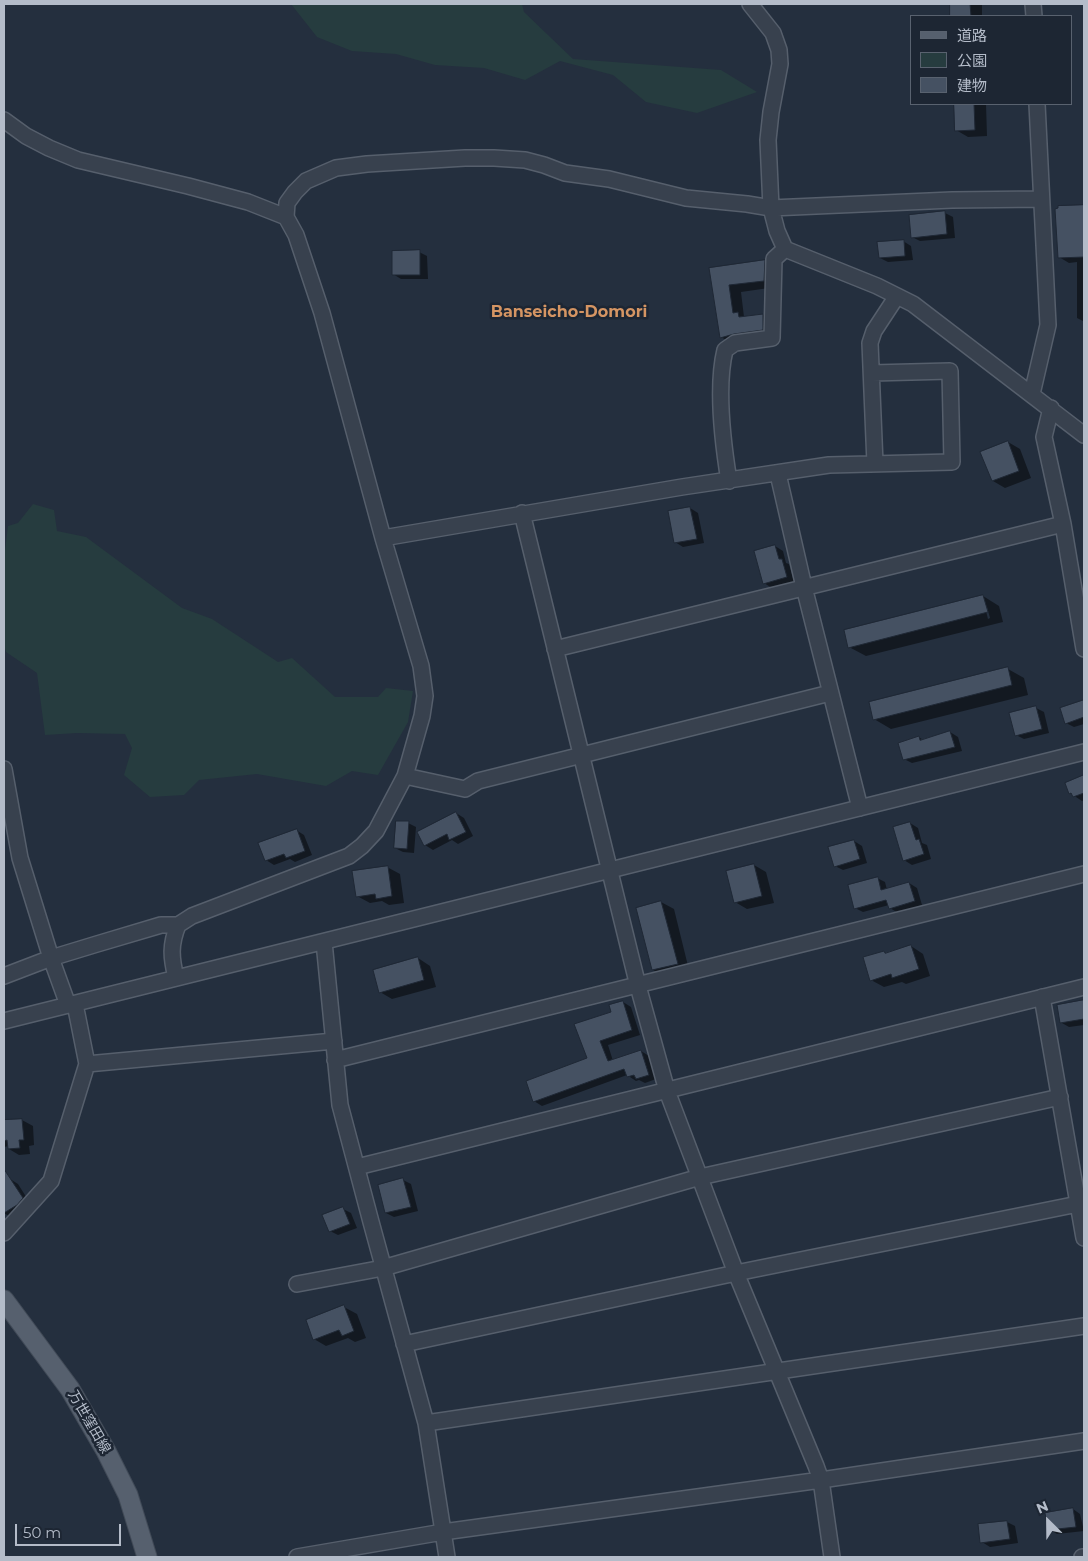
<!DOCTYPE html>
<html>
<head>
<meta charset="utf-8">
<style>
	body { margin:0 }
	#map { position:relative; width:1088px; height:1561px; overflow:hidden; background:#242f3e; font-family:Montserrat,"Noto Sans JP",sans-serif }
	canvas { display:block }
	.frame { position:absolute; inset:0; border:5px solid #b4bcc9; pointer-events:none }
	.legend { position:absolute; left:910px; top:15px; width:162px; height:90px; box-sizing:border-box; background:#1d2633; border:1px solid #59626f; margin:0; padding:6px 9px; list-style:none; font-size:15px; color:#b4bcc9 }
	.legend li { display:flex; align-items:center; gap:10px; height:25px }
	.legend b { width:25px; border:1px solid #59626f }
	.north { position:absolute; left:1023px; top:1496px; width:50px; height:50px; -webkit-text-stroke:4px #1d2633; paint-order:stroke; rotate:337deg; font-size:14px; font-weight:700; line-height:20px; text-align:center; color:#b4bcc9 }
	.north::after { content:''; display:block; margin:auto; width:18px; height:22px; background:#b4bcc9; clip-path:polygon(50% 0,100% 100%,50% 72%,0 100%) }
	.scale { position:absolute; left:15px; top:1524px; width:106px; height:22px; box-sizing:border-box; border:2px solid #b4bcc9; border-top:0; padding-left:6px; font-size:15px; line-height:18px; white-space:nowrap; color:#b4bcc9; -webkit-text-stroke:4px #1d2633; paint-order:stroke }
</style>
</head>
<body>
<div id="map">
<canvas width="1088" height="1561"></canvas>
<div class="frame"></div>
<ul class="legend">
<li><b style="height:6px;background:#56606e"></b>道路</li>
<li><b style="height:14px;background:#263c3f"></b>公園</li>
<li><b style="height:14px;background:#455162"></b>建物</li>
</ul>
<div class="north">N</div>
<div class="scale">50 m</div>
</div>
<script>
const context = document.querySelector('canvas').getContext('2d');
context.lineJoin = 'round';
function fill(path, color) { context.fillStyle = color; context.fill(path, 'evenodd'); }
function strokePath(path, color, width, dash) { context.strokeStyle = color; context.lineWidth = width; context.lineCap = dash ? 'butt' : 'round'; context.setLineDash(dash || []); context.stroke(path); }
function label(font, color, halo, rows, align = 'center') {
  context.font = font + ' Montserrat,"Noto Sans JP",sans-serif'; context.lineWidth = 5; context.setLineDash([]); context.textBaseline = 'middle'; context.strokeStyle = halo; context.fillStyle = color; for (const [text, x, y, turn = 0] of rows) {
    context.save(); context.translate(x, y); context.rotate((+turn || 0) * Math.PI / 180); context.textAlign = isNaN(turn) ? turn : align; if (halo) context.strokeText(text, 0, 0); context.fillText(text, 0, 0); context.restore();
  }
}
fill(new Path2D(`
	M291,4h231l2,8 49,47 148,11 36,22 -60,21 -51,-11 -33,-27 -53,-14 -35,19 -41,-12 -49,-3 -39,-11 -44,-3 -35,-14z
	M33,504l21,6 3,21 29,6 96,71 30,11 66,43 14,-4 43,39h43l8,-9 27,3 -5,31 -30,53 -26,-4 -26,15 -69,-12 -58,6 -15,15 -34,2 -26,-22 8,-27 -7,-14 -48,-1 -32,2 -8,-62 -31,-21 -2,-7v-87l4,-32 10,-3z`), '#263c3f');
fill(new Path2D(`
	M951,4h31v12h-31z
	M955,104h31l1,32 -19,1 -12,-7z
	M1084,207v121l-1,-1v-6l-6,-3v-56l-8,1 -10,-6v-49z
	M945,213l8,4 2,21 -35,3 -8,-4z
	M903,241l8,5 2,14 -25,2 -8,-4z
	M419,252l8,4 1,23h-27l-8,-5z
	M764,262l13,7 -1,18 -35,5 3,25 19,-2 12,7v14l-42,8 -12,-7 -11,-68z
	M1008,442l12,7 11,29 -26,10 -12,-7z
	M690,508l8,5 6,30 -21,4 -8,-5z
	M775,546l8,5 3,12 3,1 5,18 -22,6 -8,-5z
	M983,596l16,10 4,16 -137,34 -17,-9zM985,607h2l3,11 -2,1z
	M1008,669l16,9 4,17 -137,34 -17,-10z
	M1083,702l1,1v21l-10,3 -8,-4z
	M1036,708l8,4 5,21 -25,6 -8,-4z
	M950,732l8,5 4,14 -50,12 -8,-4 15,-22 4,3z
	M1083,777l1,1v22l-2,1 -12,-8z
	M456,813l8,5 9,18 -15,8 -6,-4 -19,10 -8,-5z
	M408,823l8,4 -2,26 -11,-1 -8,-4z
	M910,823l8,5 4,15 5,2 4,14 -19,6 -8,-5z
	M296,830l8,5 8,20 -17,7 -5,-3 -16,6 -8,-5z
	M854,841l8,5 5,17 -24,7 -8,-4z
	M754,865l12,7 8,31 -27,6 -12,-7z
	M387,867l13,7 4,29 -15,2 -7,-4 -12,2 -13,-7z
	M877,878l8,4 2,8 22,-7 8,5 5,17 -24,8 -8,-5 -1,-3 -26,7 -8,-4z
	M661,902l13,7 15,61 -23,7 -13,-7z
	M911,946l12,8 7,22 -24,8 -4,-2 -18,5 -13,-7 13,-28 4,2z
	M418,958l12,8 6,21 -44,12 -12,-7z
	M1084,1001v24l-15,2 -7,-4 -4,-17z
	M623,1002l8,5 9,28 -32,10 5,16 28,-10 8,5 7,23 -11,4 -6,-3 -3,1 -9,-6 -85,31 -8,-5 54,-42 25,-47z
	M22,1120l11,6 1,19 -5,1 1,8 -11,1 -10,-6v-3l-5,1v-26z
	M4,1179h6l8,5 12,19 -18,15 -8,-5z
	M403,1180l8,4 7,27 -24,6 -8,-4z
	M343,1209l8,4 6,15 -19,7 -8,-4z
	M344,1307l13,7 9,24 -11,4 -7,-4 -22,8 -12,-7z
	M1073,1509l7,5 4,17 -27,3 -8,-5z
	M1007,1522l8,4 3,17 -28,4 -8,-5 -3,-17z`), '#0007');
const building = new Path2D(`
	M950,4h20l1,12h-21z
	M954,104h20l1,26 -20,1z
	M1084,205v52l-26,1 -3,-49 3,-1v-2z
	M945,211l2,23 -36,4 -2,-23z
	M904,240l1,16 -26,2 -2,-16z
	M420,250v25h-28v-24z
	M765,260l-1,21 -35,4 4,28 5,-1 1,5 24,-3v16l-29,4 -14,4 -11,-70z
	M1008,441l11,30 -27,10 -12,-29z
	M690,507l7,32 -23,4 -6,-32z
	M775,545l4,14h3l5,18 -24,7 -9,-33z
	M983,595l5,17 -140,36 -4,-18z
	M1008,667l4,18 -139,35 -4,-18z
	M1084,700v17l-19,7 -5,-16z
	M1036,706l6,23 -27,7 -6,-23z
	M950,731l5,16 -52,13 -5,-17 21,-7 1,4z
	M1084,775v18l-11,4 -2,-4 -2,1 -4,-11z
	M456,812l10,20 -17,8 -2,-6 -23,12 -7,-14z
	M396,821h13l-2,28 -13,-1z
	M910,822l6,18 3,-1 5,15 -21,7 -10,-34z
	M297,829l8,22 -19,7 -2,-4 -19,7 -7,-18z
	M854,840l6,19 -26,8 -6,-20z
	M754,864l8,32 -28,7 -8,-32z
	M388,866l4,30 -16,3 -1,-5 -19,3 -4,-26z
	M878,877l3,13 28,-8 6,19 -26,8 -3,-9 -32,9 -6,-24z
	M661,901l17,63 -26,6 -16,-62z
	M911,945l8,24 -27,9 -1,-4 -21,7 -7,-24 21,-6 1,2z
	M418,957l6,23 -45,13 -6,-23z
	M1084,1000v19l-24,4 -3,-18z
	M623,1001l9,29 -32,11 8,20 33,-11 8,25 -13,4 -2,-4 -7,2 -3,-8 -91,33 -7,-21 61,-23 -13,-34 37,-12 -2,-7z
	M22,1119l2,21h-5l1,8 -12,1 -1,-9 -3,1v-21z
	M4,1169l19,29 -6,7 -13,8z
	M403,1178l8,29 -26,6 -7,-28z
	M343,1207l7,17 -21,8 -7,-17z
	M344,1305l10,26 -12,5 -3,-6 -26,10 -7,-20z
	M1073,1508l3,19 -28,3 -3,-17z
	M1007,1521l3,18 -30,4 -2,-19z`);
fill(building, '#455162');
strokePath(building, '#1f2835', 1);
const minor = new Path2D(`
	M750,4l23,29 6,17 1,14 -9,48 -3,28 3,68 6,23 8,18 92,37 36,18 171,131
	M1033,4l1,12
	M4,120l22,16 23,12 29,12 110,26 60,16 38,15
	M1032,394l16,-69 -11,-221
	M1051,408l-7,29 19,87 21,125
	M875,464l-5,-121 4,-12 23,-35
	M778,474l26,113 56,221
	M729,481c-6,-37 -13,-94 -4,-131l10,-7 37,-5 2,-79 11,-10
	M522,513l116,473 29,105 69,182 80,193 5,14 11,77
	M383,538l299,-51 147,-22 123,-3 -2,-91 -78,2
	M555,649l508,-125
	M4,769l16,89 31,100 17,47
	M405,776l60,13 13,-8 352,-88
	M324,942l16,163 31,117 55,201 21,134
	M4,976l47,-18 46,-14 64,-19h17l14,-9 157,-60 13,-10 14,-15 29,-55 17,-60 3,-20 -4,-30 -38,-128 -61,-225 -26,-78 -10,-18 1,-14 8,-11 11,-11 30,-13 31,-4 98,-6h29l31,2 19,5 21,8 44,6 77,19 61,6 24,4 181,-8 89,-1
	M176,978c-5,-21 -6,-33 2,-53
	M1042,997l42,241
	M4,1021l1080,-269
	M335,1060l749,-186
	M87,1064l247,-23
	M357,1167l727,-180
	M4,1233l47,-52 36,-117 -12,-60
	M297,1284l86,-16 317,-91 360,-80
	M404,1344l332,-71 342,-69
	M426,1423l658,-97
	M297,1557l146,-25 378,-52 263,-39
	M1082,1557h2`);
const major = new Path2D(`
	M4,1300l66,89 36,62 22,44 19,62`);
strokePath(minor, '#565f6c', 18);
strokePath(major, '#414a57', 21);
strokePath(minor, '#38414e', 15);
strokePath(major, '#56606e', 19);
label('14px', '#b4bcc9', '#1d2633', [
	["万世窪田線",89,1422,60]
]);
label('bold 16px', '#d59563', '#1d2633', [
	["Banseicho-Domori",569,312]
]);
</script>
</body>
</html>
